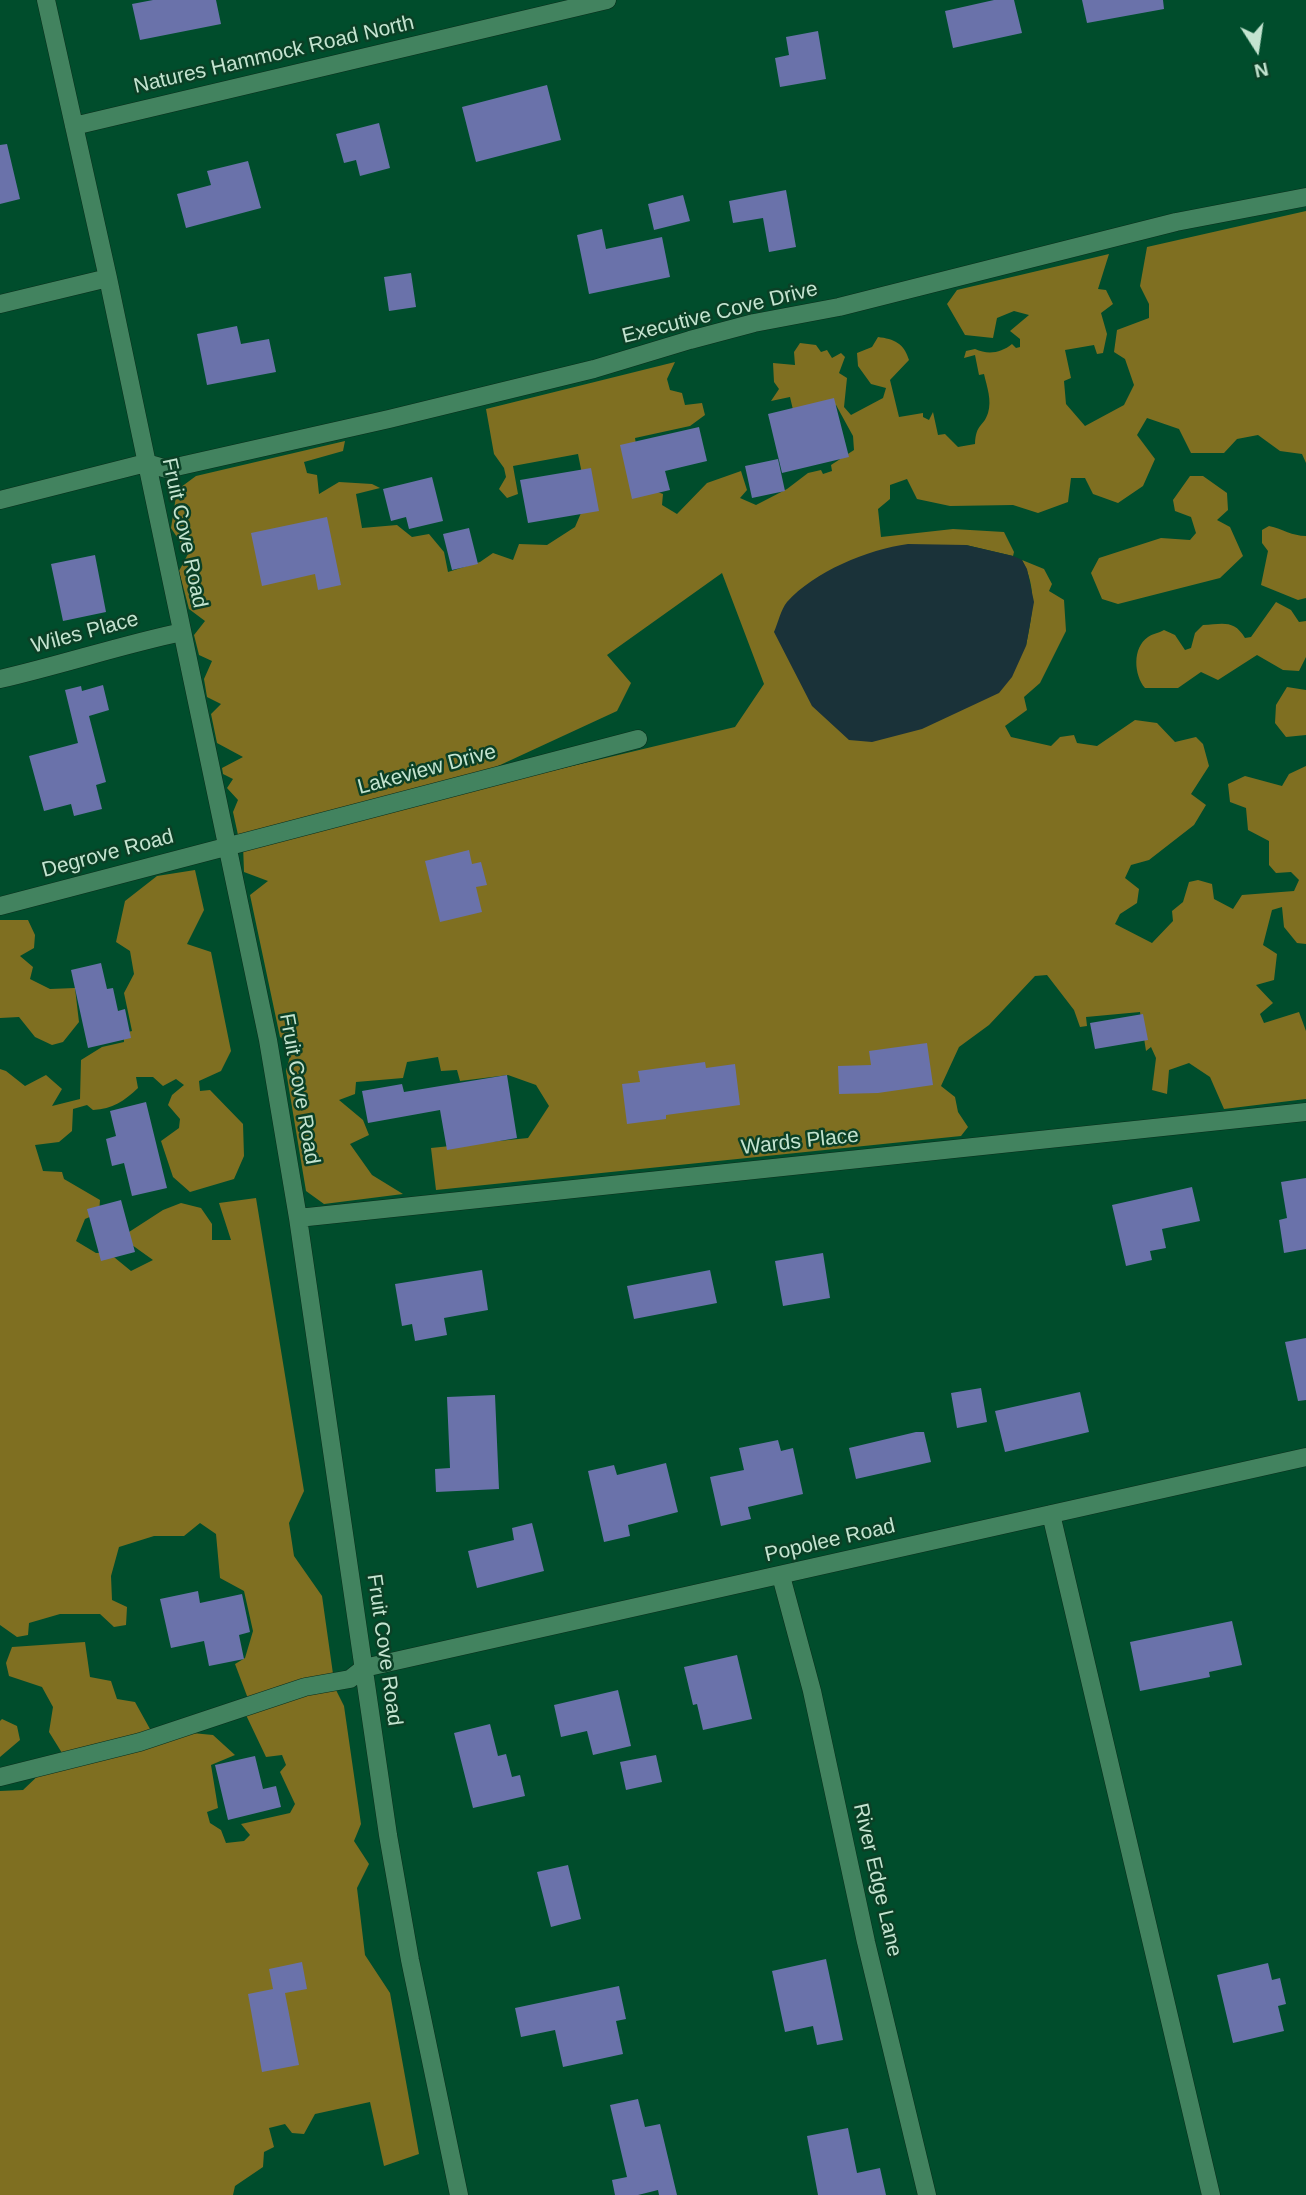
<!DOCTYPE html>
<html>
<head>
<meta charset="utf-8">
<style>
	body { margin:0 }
	#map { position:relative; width:1306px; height:2195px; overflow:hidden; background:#004d2c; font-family:Arial,sans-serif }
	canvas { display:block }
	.north { position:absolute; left:1222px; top:14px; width:70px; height:70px; -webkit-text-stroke:5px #0b4026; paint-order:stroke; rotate:168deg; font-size:19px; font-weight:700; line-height:28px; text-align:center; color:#c4e4d0 }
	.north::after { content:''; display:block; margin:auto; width:24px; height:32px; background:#c4e4d0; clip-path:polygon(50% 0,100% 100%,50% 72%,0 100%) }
</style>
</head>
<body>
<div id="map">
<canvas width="1306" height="2195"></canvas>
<div class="north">N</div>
</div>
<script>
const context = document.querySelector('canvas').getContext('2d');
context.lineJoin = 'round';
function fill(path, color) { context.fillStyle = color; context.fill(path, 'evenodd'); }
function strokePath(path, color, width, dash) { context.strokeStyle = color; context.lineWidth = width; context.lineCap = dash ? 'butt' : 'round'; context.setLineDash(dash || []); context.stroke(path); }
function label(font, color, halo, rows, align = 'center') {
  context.font = font + ' Arial,sans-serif'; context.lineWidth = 5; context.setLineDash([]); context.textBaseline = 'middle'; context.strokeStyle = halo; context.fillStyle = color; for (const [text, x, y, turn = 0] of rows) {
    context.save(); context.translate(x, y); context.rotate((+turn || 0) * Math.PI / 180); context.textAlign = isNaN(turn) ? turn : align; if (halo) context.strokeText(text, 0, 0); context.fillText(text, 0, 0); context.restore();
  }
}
fill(new Path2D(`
	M1306,211v252l-4,-9 -22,-3 -22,-16 -21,4 -13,14h-33l-12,-24 -32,-11 -10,17 18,24 -12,27 -25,17 -25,-9 -8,-16h-14l-3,24 -30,11 -25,-8 -63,1 -33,-7 -10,-20 -17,6v14l-12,10 3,28 72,-8 51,3 10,20 -1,4 -47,-11 60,101c6,-30 12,-57 -4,-86l22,9 8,15 -3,7 15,9 2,31 -26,52 -16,14 3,13 -22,16 6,11 40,9 9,-9 14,-2 3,8 20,3 38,-26 22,3 18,19 21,-5 7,7 6,22 -18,28 15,11 -12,20 -45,35 -18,5 -6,13 14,11 -2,14 -17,11 -5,10 37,19 21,-22 -1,-10 11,-9 6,-20 9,-2 14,4 2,15 19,10 9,-14 52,-4 5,-11 -8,-8 -15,1 -7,-8v-24l-21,-11 -2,-22 -16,-6 -2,-18 17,-8 37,10 7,-12 17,-8v178l-9,-1 -13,-16 -2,-20 -10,3 -9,35 14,9 -3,26 -18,5 17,18 -13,11 4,9 35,-11 7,19v68l-82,10 -14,-32 -21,-14 -20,7 -2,24 -15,-4 4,-32 -5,-11 -5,4 -6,-39 -54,5 1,9 -7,1 -6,-17 -27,-35 -12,1 -46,49 -30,22 -18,39 14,11 3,15 10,15 -7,9 -525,54 -5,-42 97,-10 21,-32 -13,-21 -28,-10 -48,6 -3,-11 -16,1 -3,-14 -31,5 -4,16 -47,4 -1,12 -16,6 24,20 6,15 -19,9 22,31 31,19 -79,10 -18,-13 -20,-120 4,-15 -4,-15 -6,-4 -30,-142 18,-14 -24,-9 -1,-27 492,-118 29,-43 -42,-111 -115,82 24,28 -14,28 -132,61 -247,63 -5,-23 5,-12 -11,-12 6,-9 -10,-5 -1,-6 21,-11 -26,-14 -6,-29 10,-10 -14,-7 -3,-18 8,-18 -13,-6 -5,-20 11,-14 -16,-12 -10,-38 9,-17 -17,-26 6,-38 19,-14 149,-35 -2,10 -39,11 3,11 10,2 2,19 20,-12 33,2 8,4 -24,6 6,34 35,-3 15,12 17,-3 15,18 4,20 32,-10 13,-9 20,7 6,-16 28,1 28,-18 12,-28 -9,-45 -65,12 5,28 -11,4 -8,-9 7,-12 -2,-9 -10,-14 -8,-45 189,-47 -8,17 3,11 12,3 3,12 17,-2 3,12 -15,11 -55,12c4,23 2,48 28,56l-1,11 15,9 30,-31 34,-12 6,19 -7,8 16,7 31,-16 21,-16 13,-3 2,4 9,-3 -1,-6 23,-15 -1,-14 -17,-31 -42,9 -4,-17 -19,4 8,-12 -5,-7 -1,-19 22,2 -1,-13 6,-9 16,2 5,7 6,-2 5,8 9,-5 4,4 -6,16 8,5 -3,29 7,8 32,-17 3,-10 -15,-4 -13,-18 -1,-13 15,-6 6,-10c16,2 26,6 31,23l-19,20 9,37 24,-4v4l6,3 4,-8 5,23 7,-1 13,13 17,-3c1,-21 8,-16 13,-31 4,-13 -1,-26 -4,-39l-5,1 -4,-20 -11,3 2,-7 9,-2c13,6 26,4 37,-5l4,4 4,-1v-8l-10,-8 19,-16 -15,-4 -17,7 -4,20 -28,-3 -18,-31 10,-14 152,-36 -11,35 8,1 7,14 -12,9 6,21 -4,19 -6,1 -3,-9 -29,5 6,28 -7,3 2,23 19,22 39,-21 10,-20 -9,-26 -11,-7 3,-22 32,-12v-14l-9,-18 7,-39z
	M1190,476h13l24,17 1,17 -11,10 13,7 13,29 -23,22 -102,26 -16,-5 -11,-26 8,-15 62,-20 29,2 6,-7 -5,-16 -16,-6 -2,-11z
	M1269,526c14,3 23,10 37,10v62l-8,2 -37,-15 7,-34 -6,-8v-13z
	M1276,602l15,8 8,12 7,-1v36l-7,14 -16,-1 -26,-15 -39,25 -17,-8 -23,16h-33c-11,-13 -13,-40 3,-51 4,-3 11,-4 16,-7l11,5 10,15 6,-2 4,-15 8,-8c19,-1 31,-6 42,13l6,-1z
	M1287,687l19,3v45l-20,2 -11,-14 1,-18z
	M195,870l9,40 -17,34 24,8 20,99 -10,20 -22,10 1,10 10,-1 33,34 1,32 -10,23 -44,13 -17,-15 -12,-36 18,-13 1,-9 -12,-14 4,-10 12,-10 -8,-6 -13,7 -10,-9h-17l2,11c-14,13 -25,21 -45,22l-6,-5 -14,4 -1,22 -13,11 -24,3 8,26 19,1 2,7 36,21 -1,13 -14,6 -9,22 20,12h13l22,18 22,-11 -28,-20 4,-8 34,-22 18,-7 20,5 11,16v16h19l-12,-37 37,-5 48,293 -15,32 5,33 28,40 13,92 9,18 17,118 -7,17 15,23 -12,24 8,67 25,38 29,161 -35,12 -14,-64 -55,12 -11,20 -12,-1 -7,-9 -16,4 5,19 -10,5 -1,15 -28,19 -2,9h-233v-404l23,-1 39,-37 -13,-21 4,-25 -11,-20 -33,-11 -3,-13 6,-16 73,-5 5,35 21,4 6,18 18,3 15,27 63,6 22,20 -24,10 7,43 -11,4 3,11 11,7 5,13 18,-2 6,-6 -9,-11 49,-11 5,-9 -15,-32 6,-7 -4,-10 -16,2 -20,-42 1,-19 -12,-32 10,-6 8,-27 -9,-40 -24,-13 -4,-44 -16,-11 -16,13h-30l-35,11 -8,29 1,24 15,7 -1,18 -12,2 -14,-13h-40l-31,9 -1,12 -11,2 -17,-12v-556l6,2 19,15 21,-11 16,14 -10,17 28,-7 1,-39 21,-13 22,-5v-9l8,-2 -8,-38 10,-19 -4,-23 -14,-9 9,-41 32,-25z
	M0,920h28l7,15 -1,13 -14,8 13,11 -3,12 20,10 25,-1 4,34 -16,20 -11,3 -17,-8 -16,-20 -19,1z
	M2,1719l15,7 3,14 -20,17v-36z`), '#7f6f21');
fill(new Path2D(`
	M908,544l58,1 47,11 9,4 5,9 7,33 -8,44 -14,31 -13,16 -77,36 -50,13 -23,-2 -37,-34 -38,-74c4,-9 7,-23 13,-30 27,-30 81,-53 121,-58z`), '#1a3239');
fill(new Path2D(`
	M153,0h63l5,24 -81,16 -8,-36z
	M994,0h20l8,33 -69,15 -8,-37z
	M1082,0h81l1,9 -77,14z
	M818,31l8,48 -46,8 -5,-29 14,-3 -3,-18z
	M547,85l14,55 -85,22 -14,-55z
	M379,123l11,45 -30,8 -4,-16 -12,3 -8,-29z
	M7,144l13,55 -20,5v-59z
	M248,161l13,47 -75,20 -9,-34 34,-9 -4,-14z
	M786,190l10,57 -27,5 -6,-34 -30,5 -4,-22z
	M683,195l7,26 -36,9 -6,-26z
	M602,229l4,20 56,-12 8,40 -81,17 -12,-59z
	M411,273l5,34 -27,4 -5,-34z
	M237,326l4,18 28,-5 7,33 -69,13 -10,-51z
	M834,398l15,59 -67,16 -14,-59z
	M699,427l8,34 -42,10 5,19 -38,9 -12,-54z
	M778,459l7,32 -33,7 -7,-32z
	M591,468l8,43 -71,12 -8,-43z
	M432,477l11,44 -34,8 -3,-12 -15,4 -8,-32z
	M327,517l14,68 -23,5 -3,-16 -53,12 -11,-53z
	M469,528l9,36 -26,6 -9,-36z
	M95,555l11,57 -43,9 -12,-57z
	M103,685l6,25 -20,6 17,66 -10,3 6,24 -28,7 -3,-12 -27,7 -15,-55 49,-13 -13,-53 16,-4 1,5z
	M469,850l3,14 9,-2 6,23 -11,2 6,25 -42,10 -15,-61z
	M101,963l6,26 6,-1 5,23 7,-2 6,29 -43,10 -17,-78z
	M1143,1014l5,26 -53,9 -5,-26z
	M927,1043l6,42 -55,8 -39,1 -1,-28 33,-1 -2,-14z
	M705,1062l1,6 29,-4 5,41 -74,10v4l-39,5 -5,-40 18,-2 -2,-11z
	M507,1075l10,63 -70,12 -7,-40 -72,13 -6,-32 40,-7 2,8z
	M146,1102l21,86 -35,8 -8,-33 -12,3 -6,-27 10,-3 -6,-25z
	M1306,1178v71l-22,4 -5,-33 8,-2 -6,-36z
	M1192,1187l8,34 -38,8 4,19 -16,3 2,9 -26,6 -14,-61z
	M121,1200l14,52 -34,9 -14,-52z
	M823,1253l7,45 -47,8 -8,-45z
	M482,1270l6,40 -44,8 3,17 -32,6 -3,-17 -10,2 -7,-42z
	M710,1270l7,33 -83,16 -7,-33z
	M1306,1338v62l-8,1 -13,-59z
	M981,1388l6,34 -30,6 -6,-35z
	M1080,1392l9,40 -84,20 -10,-41z
	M495,1395l4,94 -63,3 -1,-23 15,-1 -3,-71z
	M916,1432h8l7,30 -75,17 -7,-31z
	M778,1440l3,11 12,-3 10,46 -55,13 3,12 -30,7 -11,-49 34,-7 -5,-22z
	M666,1463l12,49 -50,13 2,11 -26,6 -16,-71 26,-6 3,10z
	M532,1523l12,48 -67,17 -9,-37 46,-11 -2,-12z
	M198,1591l2,12 42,-9 8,38 -11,3 5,24 -35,7 -5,-25 -33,7 -11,-49z
	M1232,1621l10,44 -33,7 1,5 -70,14 -10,-49z
	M737,1655l15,64 -49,11 -6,-26 -4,1 -9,-38z
	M618,1690l13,56 -38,9 -6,-24 -26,6 -7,-32z
	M490,1724l8,32 8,-2 6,23 8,-2 5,21 -52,12 -19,-75z
	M656,1755l6,27 -36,8 -6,-28z
	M255,1756l8,33 13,-3 5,21 -53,13 -13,-55z
	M568,1865l13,54 -30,8 -14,-55z
	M826,1959l17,81 -26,5 -4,-19 -28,6 -13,-61z
	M302,1962l5,27 -22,4 14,72 -37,7 -14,-78 25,-5 -4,-20z
	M1268,1963l4,17 8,-2 6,26 -8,2 6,25 -51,12 -16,-68z
	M619,1986l7,33 -10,2 7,33 -60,13 -8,-37 -34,7 -6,-29z
	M638,2099l7,28 15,-3 17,71h-18l-1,-5 -20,5h-23l-3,-15 15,-3 -17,-72z
	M848,2128l9,45 23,-5 6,27h-68l-11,-59z`), '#6a72aa');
const minor = new Path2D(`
	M46,0l62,278 160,762 30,178 90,617 22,125 49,235
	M74,126l533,-126
	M0,304l108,-26
	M0,500l146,-37 21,6 222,-50 205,-50 96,-29 64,-17 85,-16 337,-85 130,-25
	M0,679c61,-14 121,-34 182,-47
	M0,906l638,-167
	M298,1218l1008,-106
	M1051,1514l160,681
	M781,1576l31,115 54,251 61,253
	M0,1777l140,-35 165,-55 45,-8 14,-11 942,-211`);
strokePath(minor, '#0a2e1c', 19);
strokePath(minor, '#42835f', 18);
label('21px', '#c4e4d0', '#0b4026', [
	["Natures Hammock Road North",274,55,-13],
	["Executive Cove Drive",720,313,-14],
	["Fruit Cove Road",184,533,78],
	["Wiles Place",85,633,-15],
	["Lakeview Drive",427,770,-15],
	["Degrove Road",108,854,-15],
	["Fruit Cove Road",299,1089,80],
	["Wards Place",800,1142,-6],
	["Popolee Road",830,1541,-13],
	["Fruit Cove Road",384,1650,82],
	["River Edge Lane",877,1880,77]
]);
</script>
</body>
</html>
